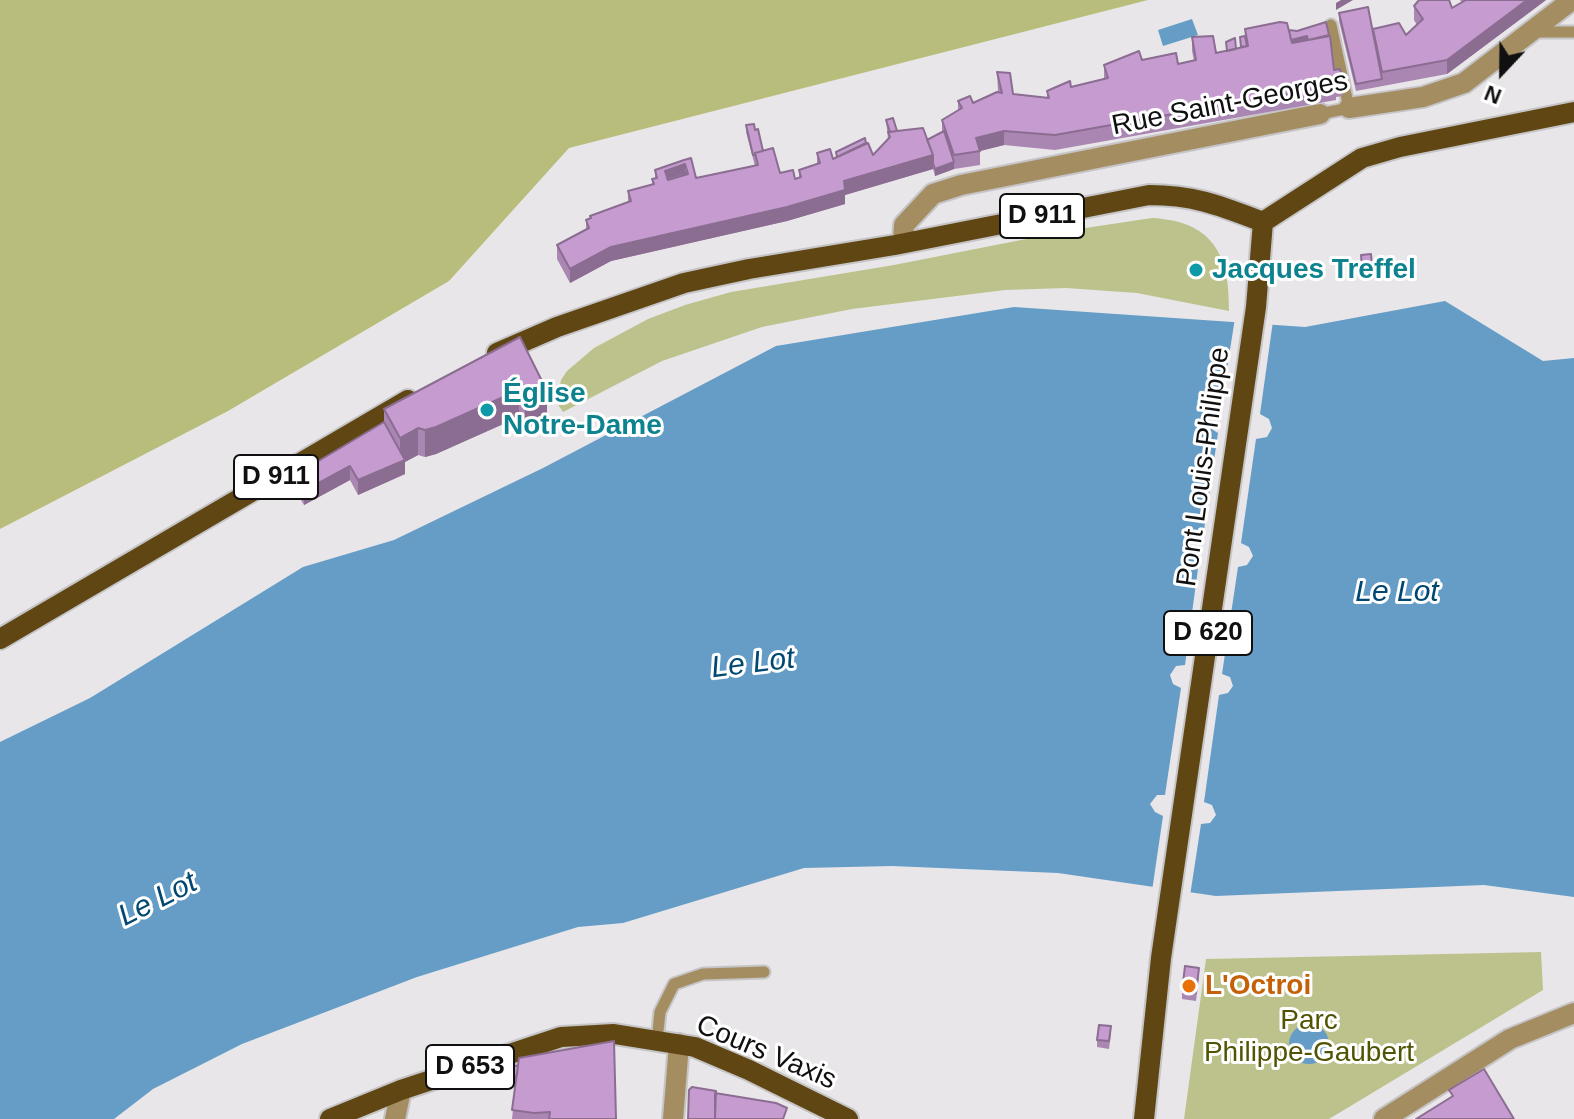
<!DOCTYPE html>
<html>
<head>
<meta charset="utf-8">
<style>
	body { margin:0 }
	#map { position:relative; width:1574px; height:1119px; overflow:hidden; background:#e8e6e8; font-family:Arial,sans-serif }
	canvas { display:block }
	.north { position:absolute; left:1462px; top:32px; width:80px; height:80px; -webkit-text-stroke:6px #fff; paint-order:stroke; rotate:202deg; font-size:22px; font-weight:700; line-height:32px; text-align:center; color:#101011 }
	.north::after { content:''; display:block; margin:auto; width:28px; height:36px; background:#101011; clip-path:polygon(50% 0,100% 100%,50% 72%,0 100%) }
</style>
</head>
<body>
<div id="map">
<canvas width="1574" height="1119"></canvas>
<div class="north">N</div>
</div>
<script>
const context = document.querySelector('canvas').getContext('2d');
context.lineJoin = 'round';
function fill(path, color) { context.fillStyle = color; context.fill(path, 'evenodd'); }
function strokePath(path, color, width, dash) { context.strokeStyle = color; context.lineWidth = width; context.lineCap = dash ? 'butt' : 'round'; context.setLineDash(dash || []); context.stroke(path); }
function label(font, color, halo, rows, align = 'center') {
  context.font = font + ' Arial,sans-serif'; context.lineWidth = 6; context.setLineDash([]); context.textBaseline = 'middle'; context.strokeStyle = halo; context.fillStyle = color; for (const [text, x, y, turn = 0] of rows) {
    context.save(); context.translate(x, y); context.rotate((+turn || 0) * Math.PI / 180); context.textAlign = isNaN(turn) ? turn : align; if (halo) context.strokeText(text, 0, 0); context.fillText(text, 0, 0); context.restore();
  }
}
fill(new Path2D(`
	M1152,218c60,3 78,36 77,93l-92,-18 -71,-5 -61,2 -153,19 -90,18 -100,34 -99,51 -6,-9 4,-23 6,-9 27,-23 54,-29 37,-14 46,-13 163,-27 178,-35z
	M1541,952l2,38 -214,129h-145l22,-160z`), '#bdc28d');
fill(new Path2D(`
	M0,0h1148l-579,148 -120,133 -221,130 -228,118z`), '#b8bd7c');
fill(new Path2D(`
	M1192,19l6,16 -35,11 -5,-16z
	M1445,301l98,60 31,-3v539l-90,-12 -268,11 -158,-23 -166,-7 -88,2 -181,55 -45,4 -161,50 -175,67 -89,45 -39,30h-114v-377l90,-44 213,-131 91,-27 149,-72 233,-122 238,-39 291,20z
	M1289 1044a20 20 0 1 1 40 0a20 20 0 1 1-40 0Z`), '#659dc7');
fill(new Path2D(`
	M1235,318l38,3 -13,93 9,5 3,9 -5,9 -11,2 -15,104 8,4 4,9 -6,9 -9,2 -16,107 8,3 3,9 -5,7 -9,2 -15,107 8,3 4,10 -6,8 -9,1 -11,72 -38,-5 11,-75 -8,-4 -5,-8 7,-9h8l16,-107 -8,-4 -3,-9 6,-9 9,-1 14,-104 -8,-4 -3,-9 6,-9 9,-2 15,-104 -8,-5 -4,-11 7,-8 8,-2z`), '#e8e6e8');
const service = new Path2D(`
	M1533,32h41
	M1320,114l29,-6 -18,-83
	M657,1041l3,-29 14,-28 29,-10 61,-2`);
const minor = new Path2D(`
	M1349,108l74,-11 41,-14 108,-83
	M903,243l1,-18 29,-31 28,-9 359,-71
	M395,1119l6,-29
	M673,1119l6,-75`);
const tertiary = new Path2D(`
	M1384,1119l126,-80 64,-26`);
const primary = new Path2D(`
	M1263,222l99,-64 38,-11 174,-35
	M497,353l60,-26 127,-44 65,-14 146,-24 254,-50c46,0 72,11 114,27
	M0,639l408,-239
	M330,1119l71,-29 160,-53 53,-3 81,13 54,23 99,49
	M1144,1119l17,-161 95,-651 7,-85`);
strokePath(service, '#c5c4c6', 15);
strokePath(minor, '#c5c4c6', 24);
strokePath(tertiary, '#c5c4c6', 24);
strokePath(primary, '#c5c4c6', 24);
strokePath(service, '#a58d62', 11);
strokePath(minor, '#a58d62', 20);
strokePath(tertiary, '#a58d62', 20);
strokePath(primary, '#5f4613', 20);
fill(new Path2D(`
	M1460,0h86l-99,74 -91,17 -17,-70v-8l34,19 33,3 11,-10 -3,-5v-14l38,2 10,-6z
	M1326,22l8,48 8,11v15l-6,1v3l-281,50 -51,-5 -24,6v14l-26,4 -19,7 -2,-7 -88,26v9l-58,17 -176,40 -41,22 -13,-24v-14l29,-15v-10l42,-18v-11l24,-7v-5l3,-1v-8l36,-12 5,20 59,-12 -9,-34v-7l9,5 8,21 17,22 15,6 4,-1v-8l18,-6v-11l16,6 3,-2v-5l30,-9 7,12 15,-16 -2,-19 11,11 30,9 15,-8v-12l16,-9v-10l15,1 25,-10 -1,-20 16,22 34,4v-7l24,-4 33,-8v-14l38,-5 36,4 16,-3 -2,-10v-14l24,16 10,-2v-9l10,7 4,-1v-11l5,-1v-7l52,2z
	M1371,254l1,19 -10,1 -1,-19z
	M520,337l27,81 -22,11 -6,-12 -83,37 -11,3 -7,-2 -13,7v12l-47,21 -8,-15 -46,25 -9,-15v-15l89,-53v-13z
	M1199,975l-3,26 -14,-2v-8z
	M1111,1033l-2,16 -12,-2v-7z
	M498,1073l118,46h-104l4,-36 -15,5 -3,-8z`), '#aa86b3');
fill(new Path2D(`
	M1341,0h12l-17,10v-7z
	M1527,0h19l-99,74v-14z
	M1307,36v7l-17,5v-7z
	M1004,131v14l-24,6 -4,-13z
	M933,155v14l-88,26v9l-58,17 -176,40 -41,22v-14l41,-22z
	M954,162v7l-19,7v-7z
	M685,164v15l-18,6 -2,-14z
	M519,390v27l-83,37 -11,3v-27z
	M547,391v27l-22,11v-27z
	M418,428v27l-13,7v12l-47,21v-15l42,-18v-24z
	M350,466v14l-46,25v-14z
	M519,1065l-1,17 -17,6v-7z`), '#8b6d92');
const building = new Path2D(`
	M1419,0h30l3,8 14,-8h61l-80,60 -65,12 -9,-43 26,-6 7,12 17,-16 -9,-13z
	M1368,7l14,72 -26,5 -17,-71z
	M1280,22l7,1 5,20 38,-7 4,34 6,-1 2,12 -6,1v3l-281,50 -51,-4 -28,7 4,13 -26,4 -12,-35 20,-12 -4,-7 12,-5 3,7 24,-11 5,1 -5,-21 13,1 3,21 36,4 -2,-7 23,-10 1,6 37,-9 -4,-13 35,-14 3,9 34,-7 2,11 18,-4 -4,-23 21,-1 3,17 32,-7 -3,-17z
	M1326,22l3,13 -21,5 -1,-4 -16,4 -2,-10 8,1z
	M1245,36l2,10 -6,1 -1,-10z
	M1235,38l1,11 -9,2 -1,-9z
	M893,118l4,13 -7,1 -4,-12z
	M754,124l1,6 3,-1 5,22 -8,2v2h-2l-7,-30z
	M923,128l10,27 -89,26 1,9 -58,17 -176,40 -41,22 -13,-24 32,-17 -3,-8 5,-2 -1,-2 41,-15 -3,-10 26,-7 -2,-5 5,-1 -2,-8 29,-10 7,-2 5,20 62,-13 -3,-12 18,-5 7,25 13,-3 2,9 6,-2 -2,-7 21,-7 -3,-10 13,-4 3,10 35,-16 5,12 17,-18 -2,-5zM685,164l3,10 -20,6 -3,-9z
	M944,131l10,31 -19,7 -2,-6v-8l-6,-15z
	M865,138l1,5 -29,14 -1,-5z
	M685,172l1,2 -18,6 -1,-2z
	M1371,254l1,12 -10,1 -1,-12z
	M520,337l27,54 -22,11 -6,-12 -83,37 -11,3 -7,-2 -18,10 -16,-29z
	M384,422l21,38 -47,20 -8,-14 -46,25 -9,-16z
	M1185,966l14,2 -3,25 -14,-2z
	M1099,1025l12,1 -2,15 -12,-1z
	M614,1041l2,78h-67l1,-7 -16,1 -22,-3 7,-52z
	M518,1065l-1,10 -16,6 -3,-8z
	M1484,1069l30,50h-98l37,-23 -4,-6z
	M692,1087l24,4 -1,28h-27l1,-29z
	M715,1093l61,10 11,5 -4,11h-68z`);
fill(building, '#c69cd0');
strokePath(building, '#8b6d92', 2);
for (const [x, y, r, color] of [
	[1196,270,8,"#0f9aa8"],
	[487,410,8,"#0f9aa8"],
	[1189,986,8,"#e8710a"]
]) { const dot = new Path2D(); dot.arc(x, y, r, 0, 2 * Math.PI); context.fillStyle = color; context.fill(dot); strokePath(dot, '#fff', 3); }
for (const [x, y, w] of [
	[1042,216,84],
	[276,477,84],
	[1208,633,88],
	[470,1067,88]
]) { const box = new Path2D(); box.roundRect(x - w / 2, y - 22, w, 44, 6); context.fillStyle = '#fff'; context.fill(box); strokePath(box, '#101011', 2); }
label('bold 26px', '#101011', null, [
	["D 911",1042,216],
	["D 911",276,477],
	["D 620",1208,633],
	["D 653",470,1067]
]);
label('28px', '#101011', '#fff', [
	["Rue Saint-Georges",1230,104,-11],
	["Pont Louis-Philippe",1204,467,-82],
	["Cours Vaxis",766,1053,23]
]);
label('bold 28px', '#0d838f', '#fff', [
	["Jacques Treffel",1212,270],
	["Église",503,394],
	["Notre-Dame",503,426]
], 'left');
label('bold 28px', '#c56008', '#fff', [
	["L'Octroi",1205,986]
], 'left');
label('28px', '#515403', '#fff', [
	["Parc",1309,1021],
	["Philippe-Gaubert",1309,1053]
]);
label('italic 30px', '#004871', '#fff', [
	["Le Lot",1397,593],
	["Le Lot",753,664,-7],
	["Le Lot",158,900,-27]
]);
</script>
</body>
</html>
